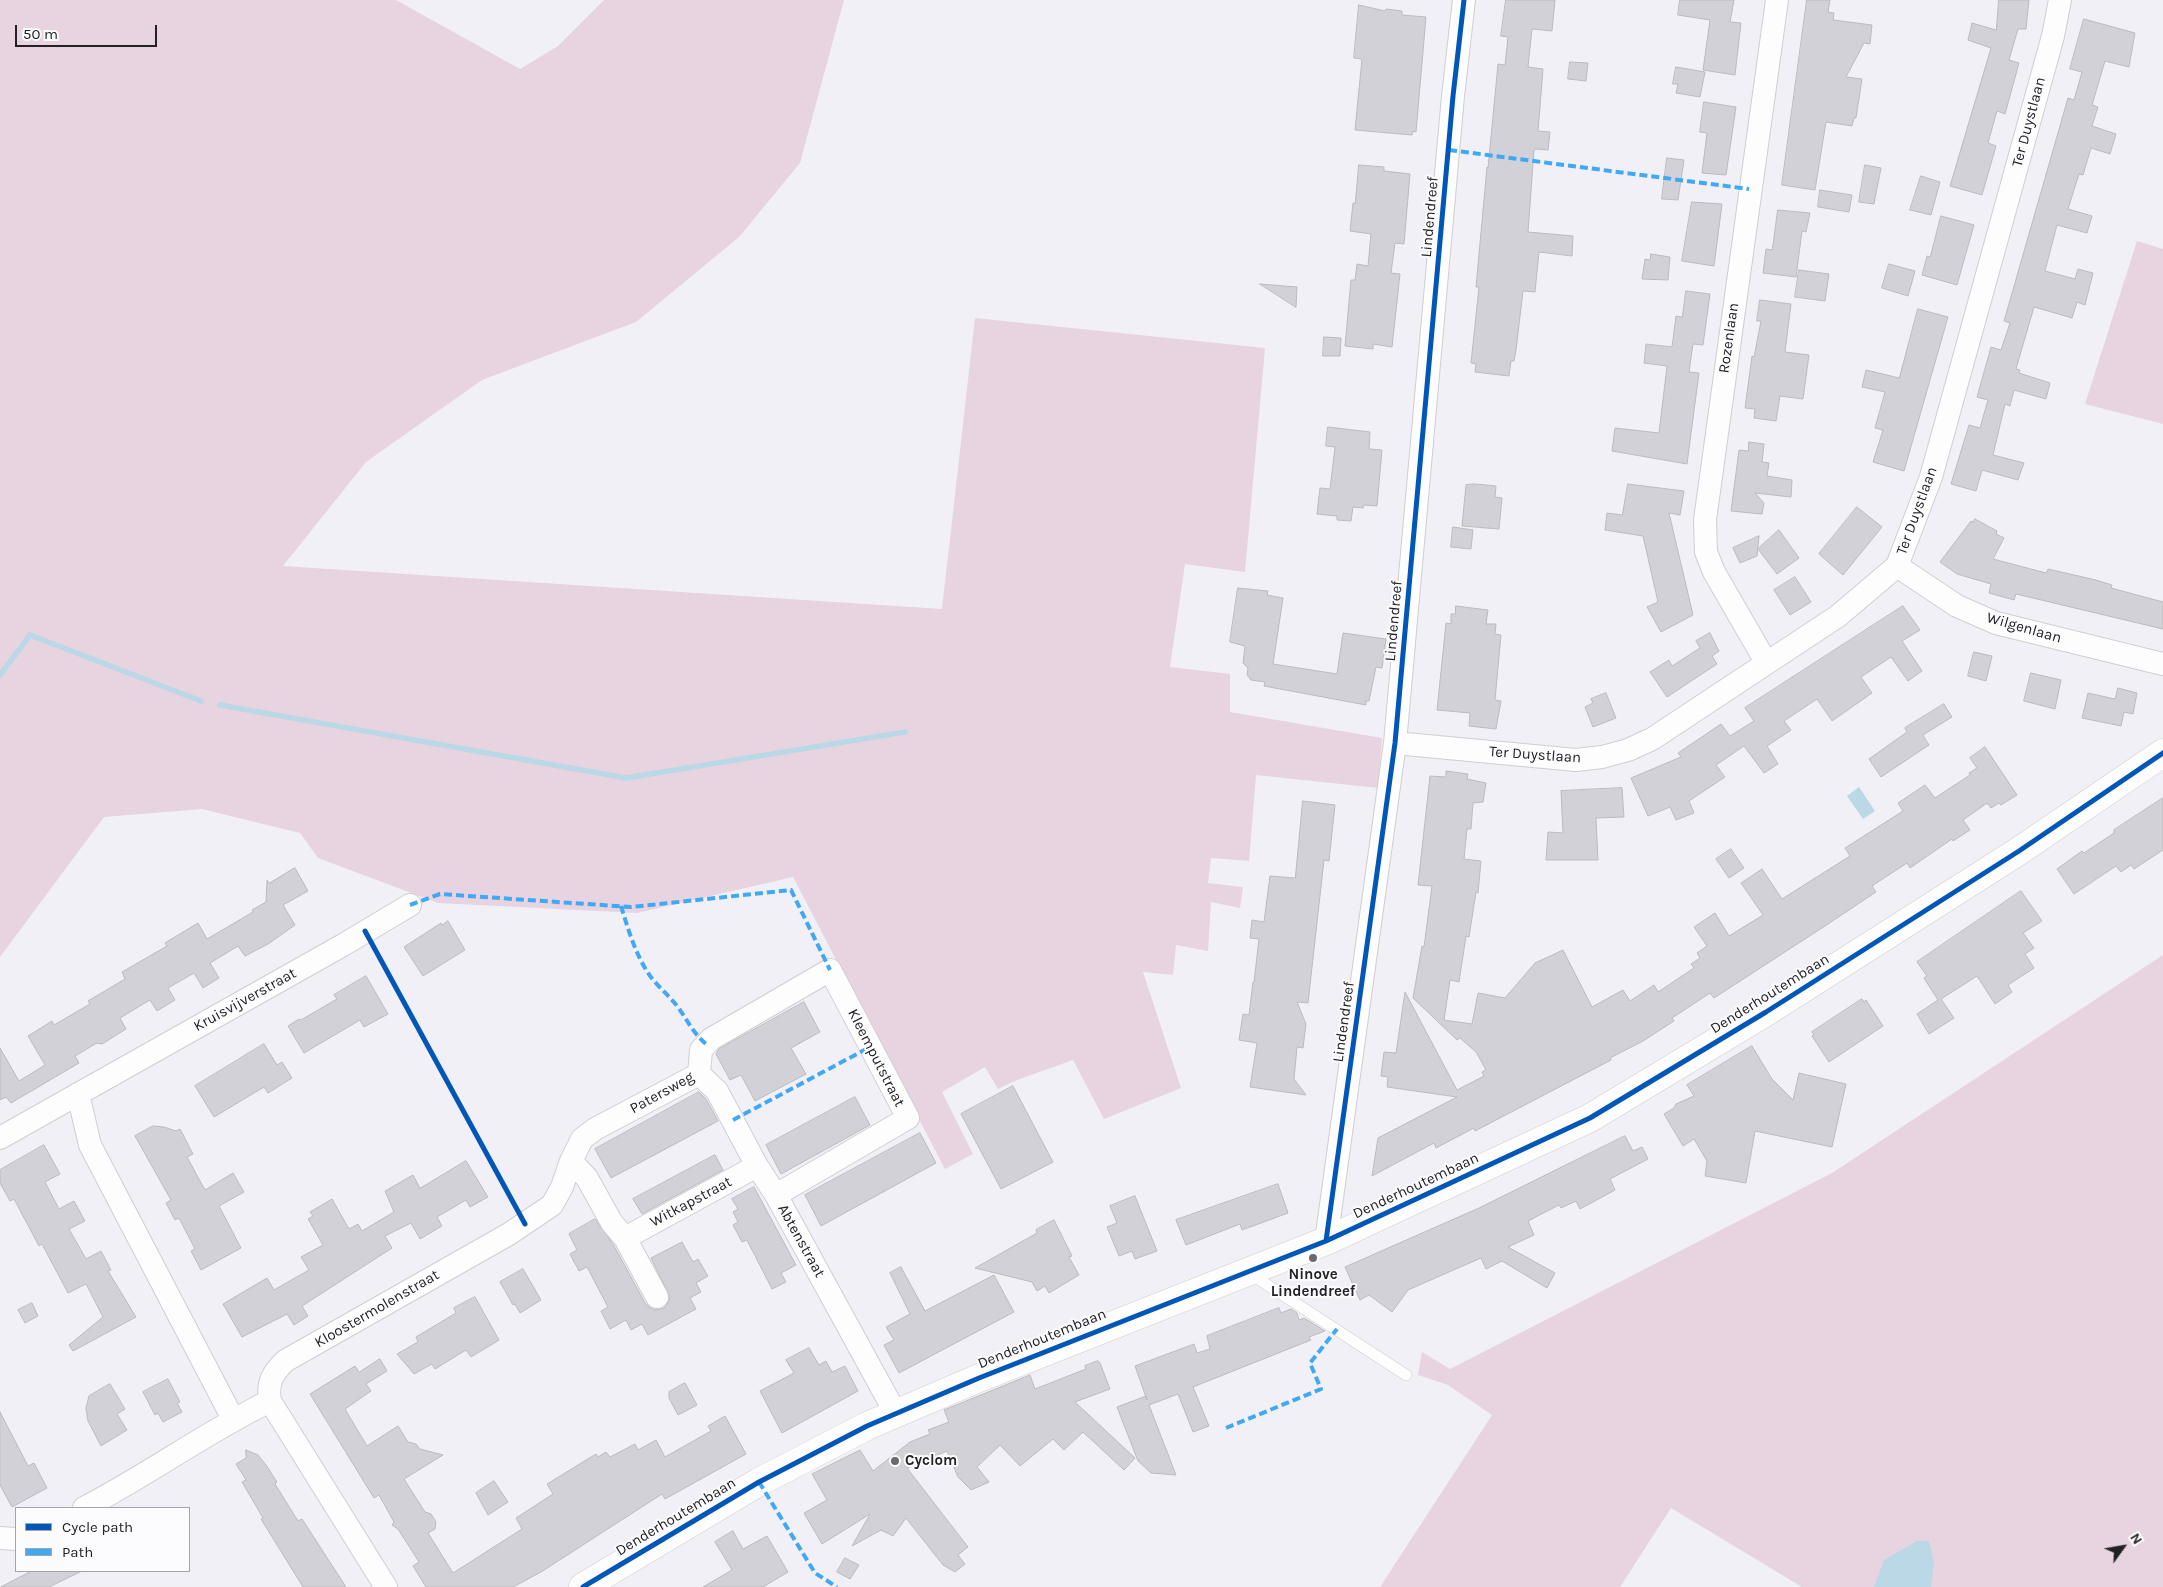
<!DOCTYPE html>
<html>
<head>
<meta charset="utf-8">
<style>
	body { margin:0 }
	#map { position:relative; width:2163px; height:1587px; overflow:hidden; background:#f1f0f7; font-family:Karla,sans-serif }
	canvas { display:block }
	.legend { position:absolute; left:15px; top:1507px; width:175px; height:65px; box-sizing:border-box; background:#fcfcfe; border:1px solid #a5a5a8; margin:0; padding:6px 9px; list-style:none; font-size:15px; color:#222226 }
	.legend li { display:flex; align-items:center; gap:10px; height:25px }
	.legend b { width:25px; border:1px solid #a5a5a8 }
	.north { position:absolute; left:2098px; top:1522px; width:50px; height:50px; -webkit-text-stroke:4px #fcfcfe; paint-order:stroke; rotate:58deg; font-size:14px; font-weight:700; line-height:20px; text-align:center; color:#222226 }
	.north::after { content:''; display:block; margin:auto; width:18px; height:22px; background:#222226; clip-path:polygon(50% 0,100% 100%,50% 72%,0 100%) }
	.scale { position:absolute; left:15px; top:25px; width:142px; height:22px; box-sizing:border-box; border:2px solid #222226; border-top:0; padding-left:6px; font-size:15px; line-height:18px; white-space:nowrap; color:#222226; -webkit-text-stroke:4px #fcfcfe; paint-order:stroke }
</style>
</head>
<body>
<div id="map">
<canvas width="2163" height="1587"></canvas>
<ul class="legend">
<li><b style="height:6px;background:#0057b8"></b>Cycle path</li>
<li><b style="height:6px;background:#3fa9f5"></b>Path</li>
</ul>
<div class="north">N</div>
<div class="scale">50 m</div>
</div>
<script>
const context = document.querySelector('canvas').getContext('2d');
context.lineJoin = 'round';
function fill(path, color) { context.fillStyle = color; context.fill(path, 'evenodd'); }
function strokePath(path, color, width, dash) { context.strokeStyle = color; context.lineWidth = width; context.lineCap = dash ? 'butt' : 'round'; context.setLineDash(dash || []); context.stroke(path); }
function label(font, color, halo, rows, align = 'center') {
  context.font = font + ' Karla,sans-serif'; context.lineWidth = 4; context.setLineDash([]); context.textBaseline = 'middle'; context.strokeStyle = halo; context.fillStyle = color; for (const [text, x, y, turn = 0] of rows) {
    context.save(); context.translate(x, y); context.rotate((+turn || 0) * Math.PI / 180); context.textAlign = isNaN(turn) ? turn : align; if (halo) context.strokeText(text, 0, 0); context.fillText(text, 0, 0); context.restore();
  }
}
fill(new Path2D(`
	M0,0h396l124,69 38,-23 46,-46h240l-44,163 -61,74 -103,85 -154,58 -116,82 -83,104 659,43 33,-291 290,30 -20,224 -60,-8 -15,103 60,7v38l152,26 -4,50 -122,-13 -7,86 -38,-3 -3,25 35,4 -3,21 -29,-6 -3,49 -32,-6 -3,30 -30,-3 38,116 -77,31 -31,-59 -56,20 -19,9 -13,-22 -43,25 31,62 -28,15 -152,-292 -156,36 -199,-10 -120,-45 -18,-25 -98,-24 -98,8 -104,140z
	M2137,241l26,8v175l-78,-20z
	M2163,955v632h-361l-131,-79 -51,79h-240l112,-172 -44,-30 -30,-10 4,-23 28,17 382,-196z`), '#e7d4e0');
fill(new Path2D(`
	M1859,787l16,24 -12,8 -16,-23z
	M1917,1541h12l5,21 -3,25h-57l10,-27z`), '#bbd8e6');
strokePath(new Path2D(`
	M0,675l30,-40 171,66
	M220,705l406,73 279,-46`), '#bbd8e6', 5.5);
const building = new Path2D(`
	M1506,0h49l-3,31 -20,-2 -4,38 15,2 -5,62 12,1 -2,18 -12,-1 -2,1 -6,82 45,4 -1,20 -33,-4 -4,40 -12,-1 -7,59 -2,11h-3l-2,15 -34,-4 1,-8 -5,-1 8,-76h-3l11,-120 1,1 10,-104 7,1 3,-28 -7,-1z
	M1680,0h54l-4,22 11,1 -6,52 -32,-5 7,-50 -32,-5z
	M1807,0h23l-2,12 6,1 -1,7 39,5 -2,19 -6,-1 -18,34 16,2 -6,39h-2l-2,8 -26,-4 -11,68 -33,-5z
	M1999,0h30l-3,29h-8l-9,31 10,3 -14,51 -8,-3 -9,32 8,3 -14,49 -32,-9 41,-138 -23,-8 4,-17 24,7z
	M1359,5l26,6 1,-2 16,2v4l24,2 -10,115 -3,-1 -1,4 -57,-5 7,-71 -8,-1z
	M2084,19l51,14 -6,34 -24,-6 -13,44 6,2 -6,19 24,8 -6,20 -19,-6 -8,27 -4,-1 -11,35 24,7 -5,17 -30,-8 -12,46 30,8 3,-10 15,4 -8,32 -8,-3 -5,16 -38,-11 -18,62 4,1 -1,3 31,10 -4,16 -32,-9 -4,16 -5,-2 -12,51 31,8 -3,8 -3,9 -36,-10 -6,21 -25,-7 18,-59 11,3 8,-28 -11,-3 14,-50 10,3 9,-27 -6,-2 64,-223 6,2 8,-28 -12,-3z
	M1570,62l18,1 -2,18 -18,-2z
	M1676,67l29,5 -5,25 -24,-4 2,-9h-5z
	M1704,102l32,5 -10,68 -24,-2 5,-40 -7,-1z
	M1667,158l17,2 -6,40 -16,-1z
	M1359,165l25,2v4l26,3 -6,70 -9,-1 -4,30 9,1 -8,73 -19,-3v5l-28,-3 6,-66h4l2,-16 11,2 3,-32 -21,-3 3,-28h2z
	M1865,165l16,3 -7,36 -15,-2z
	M1921,176l19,6 -9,33 -21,-5z
	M1820,190l32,5 -3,17 -31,-5z
	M1692,202l30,2 -8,62 -32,-5z
	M1778,210l32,3 -4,19 -4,-1 -6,46 -33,-4 3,-24 6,1z
	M1941,216l33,9 -17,60 -35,-10 5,-19 3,1z
	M1651,254l19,3 -2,23 -26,-1 3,-20 5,1z
	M1889,264l26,7 -7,25 -26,-8z
	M1799,270l30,4 -4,27 -30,-4z
	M1260,284l37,3 -1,20z
	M1686,291l24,3 -7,51 -10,-1 -4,28 10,1 -12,91 -75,-13 3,-23 44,5 8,-67 -23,-3 2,-19 26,3 4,-31 6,1z
	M1760,300l31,4 -6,48 24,3 -6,44 -23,-3 -4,25 -22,-3 1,-9 -10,-1 7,-52 2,1 7,-36h-4z
	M1918,309l30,8 -44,154 -31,-9 10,-32 -8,-2 10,-36 -23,-5 4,-17 33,8z
	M1324,337l17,1 -1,18h-17z
	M1328,427l42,5 -1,17 13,1 -5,56 -13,-1 -1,3 -10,-1 -2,14 -14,-1v-4l-20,-2 3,-26 10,1 5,-42 -9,-1z
	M1749,442l15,2 -2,18 7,1 -2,13 25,4 -1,17 -36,-4 9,10 -2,11 -31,-3 8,-61 9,1z
	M1475,484l21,2 -1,11 7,1 -3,31 -37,-3 4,-41z
	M1628,484l56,7 -4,24 -11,-2 24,102 -32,17 -14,-25 11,-5 -15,-66 -38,-6 2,-17 15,2z
	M1857,507l25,20 -39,48 -24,-21z
	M1975,519l22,12 -1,3 8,4 -11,21 53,14 2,-4 48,11 16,5 -1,3 52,14v27l-147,-35 -2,6 -25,-7 2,-9 -34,-10 -17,-12 31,-41 2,1z
	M1453,527l20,3 -2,19 -20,-2z
	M1779,530l20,28 -22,16 -19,-25z
	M1759,536l-2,20 -17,7 -7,-15z
	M1795,577l16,25 -21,13 -16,-25z
	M1238,588l30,3 -1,4 16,3 -10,66 64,10 6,-41 43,6 -4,29 -6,-1 -7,34h-3v4l-102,-19 1,-4 -14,-2 -4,-5 1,-7 -5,-5 2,-17 -15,-4z
	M1456,606l32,4 -2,14h10l-1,10 6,1 -6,65 6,1 -5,28 -27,-3 1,-13 -33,-3 9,-87 5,1v-10h4z
	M1903,606l17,24 -18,11 20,30 -14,10 -17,-24 -30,20 11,16 -40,28 -15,-22 -33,22 7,9 -24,16 11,18 -14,9 -20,-27 -28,19 9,12 -36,24 5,12 -18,7 -6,-13 -22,9 -17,-38 50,-21 -3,-4 43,-29 9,12 24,-15 -9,-13z
	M1710,633l9,18 -7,5 5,8 -50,33 -17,-25 19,-12 3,6 28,-18 -4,-7z
	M1974,652l18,4 -6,25 -18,-5z
	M2031,673l30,7 -6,29 -31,-8z
	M2118,688l19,5 -4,21 -9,-2 -3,14 -39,-8 6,-25 27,6z
	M1606,693l10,25 -23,9 -8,-20 8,-4 -2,-4z
	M1944,704l8,13 -29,18 6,10 -48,32 -12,-18 38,-27 -2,-4z
	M1985,747l32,48 -16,10 -2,-2 -8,5 -4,-5 -24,17 7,10 -17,11 -1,-2 -42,29 -3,-5 -35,23 4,6 -51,34 -111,72 -4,-5 -38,25 2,3 -31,20 -33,17 1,2 -136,71 -1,-3 -38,20 -2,-5 -62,33 6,-38 79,-41 -70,-10 1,-10 -7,-1 3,-24 12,1 9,-61 52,98 27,-14 -2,-4 4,-2 -10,-18 -16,-14 -3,2 -44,-42 9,-52 2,1 8,-61 -14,-1 12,-109 16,1v-6l22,3 -1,5 19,4 -3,19 -10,1 -2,26h-4l-3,30 17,2 -3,32 -2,-1 -7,45 -3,-1 -7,46 -9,-2 -6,40 28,4 6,-31 27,5 30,-35 28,-13 29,57 31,-17 7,11 24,-16 4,7 36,-24 -3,-4 9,-6 -3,-5 10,-7 -13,-19 21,-14 14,23 34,-21 -22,-32 21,-14 20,30 68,-43 -5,-8 58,-37 -5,-8 27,-18 10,13 35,-23 -1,-2 8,-5 -7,-10z
	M1622,788l2,29 -28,1 2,42h-52l2,-28 15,1 -2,-42z
	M2163,798v52l-29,19 -3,-4 -10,7 -5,-6 -42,28 -17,-25 25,-18 2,2 30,-20v-3z
	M1303,801l32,4 -6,56 -5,-1 -16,143 -11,-1 9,22 -3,24 -6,-1 -3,32 12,16 -56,-8 7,-44 -18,-3 4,-26 6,1 4,-33h1l5,-43 -9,-1 2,-18 12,2 6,-46 25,2z
	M1731,849l13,19 -15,10 -13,-19z
	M295,868l13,23 -25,14 12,20 -27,19 -23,12 -7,-10 -28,17 9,15 -16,10 -9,-15 -26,15 7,12 -18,11 -7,-11 -30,18 6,11 -24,15 -5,-1 -22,13 4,7 -68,40 -5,-6 -6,3v-52l19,33 26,-16 -17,-29 24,-15 2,4 36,-21 -2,-3 37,-22 -3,-7 45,-26 -2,-3 33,-20 9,16 46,-27 -1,-2 14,-8 1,-22 2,3z
	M2021,891l21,30 -19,12 11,15 -9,6 9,14 -26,17 4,7 -17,12 -18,-28 -36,23 13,19 -25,16 -12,-20 21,-14 -14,-22 3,-2 -10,-14z
	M448,921l17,29 -42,26 -19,-29 37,-24 1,2z
	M366,976l22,38 -24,13 -4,-7 -56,33 -16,-27 11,-7 2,1 36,-21 -3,-4z
	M1862,999l2,3 2,-2 17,26 -54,36 -17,-26 2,-1 -2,-3z
	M804,1002l16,30 -29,16 15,26 -51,27 -14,-26 -11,5 -14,-26 3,-5z
	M264,1044l13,21 5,-3 10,16 -24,15 -4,-6 -50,30 -19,-31z
	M1752,1046l20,33 21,21 6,-27 47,11 -14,63 -77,-16 -9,52 -41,-7 2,-15 -13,-22 -11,7 -19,-32 10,-6 2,-4 18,-8 -7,-11z
	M1013,1086l40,76 -52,27 -40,-75z
	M699,1092l7,7 12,22 -107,57 -16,-29z
	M855,1097l15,28 -89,49 -15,-29z
	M153,1126l11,1 12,4 4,-2 13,25 -6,3 18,33 28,-17 11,19 -25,14 22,42 -40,22 -10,-19 4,-2 -16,-31 -4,2 -9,-17 5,-3 -36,-64z
	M920,1133l16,30 -115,63 -16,-31z
	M1625,1136l8,15 9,-4 6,12 -38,20 5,11 -35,19 -4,-8 -15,7 -2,-3 -31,16 6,14 -26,12 47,26 -8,15 -45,-27 -16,8 -5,-11 -73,32 -16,22 -23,-17 -9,5 -15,-33 134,-59z
	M44,1145l16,29 -15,8 14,27 15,-8 11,20 -16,8 17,30 15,-8 10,19 -3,1 28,46 -63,34 -4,-6 34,-28 -17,-33 -18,9 -26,-49 -3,2 -25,-47 -4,2 -10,-18v-13z
	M715,1155l8,15 -81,44 -9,-15z
	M466,1161l22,36 -18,10 -4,-7 -29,17 5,9 -22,13 -9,-16 -26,13 7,12 -90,58 6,10 -14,9 -7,-11 -45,23 -19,-33 44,-26 7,12 35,-20 -8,-13 22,-12 -15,-26 5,-3 -3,-4 22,-13 17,30 9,-5 4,7 32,-19 -9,-21 28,-16 7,13z
	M1278,1184l10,29 -46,17 -2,-6 -54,21 -10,-25z
	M754,1187l42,78 -15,8 5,9 -14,7 -25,-49 -5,2 -9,-17 5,-3 -5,-10 5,-3 -6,-10z
	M1135,1196l22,55 -22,8 -3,-8 -13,5 -12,-29 10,-4 -7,-17z
	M595,1219l18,25 32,59 5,5 6,2 8,-2 4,-5 2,-6 -19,-39 31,-16 11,20 5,-3 10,17 -12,7 5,9 -11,6 6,11 -48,26 -6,-11 -11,6 -5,-10 -16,9 -9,-18 7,-4 -21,-40 -8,4 -9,-17 7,-4 -8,-16z
	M1054,1220l18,36 -3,1 10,18 -30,18 -4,-7 -8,5 -5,-9 -57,-14 62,-35 -1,-3z
	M901,1267l24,44 69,-36 20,37 -115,61 -15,-28 10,-5 -8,-13 24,-13 -20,-41z
	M523,1269l18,31 -21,13 -5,-9 -2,1 -13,-23z
	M475,1297l24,43 -28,17 -5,-7 -31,19 -3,-5 -18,10 -17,-20 21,-12 -2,-5 40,-24 -2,-5z
	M32,1303l6,13 -13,7 -7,-13z
	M1279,1308l2,5 10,-4 6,4 2,7 5,-2 21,13 -16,6 2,3 -118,47 16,39 -16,6 -15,-38 -29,11 27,70 -25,-2 -13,-12 -21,-54 29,-11 1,4 -12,-34 59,-22 3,9 13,-4 -3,-13z
	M809,1348l10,17 7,-4 6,11 13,-6 13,25 -76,42 -22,-42 34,-18 -8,-13z
	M380,1359l7,12 -21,13 5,7 -26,18 22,37 31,-20 10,16 8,2 4,5 23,6 -39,24 21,33 6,2 5,8 -1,7 -7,4 25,40 69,-44 -6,-11 37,-24 -6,-10 49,-30 2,3 8,-5 4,5 25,-13 3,6 18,-10 9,17 46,-26 -3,-5 17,-10 21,38 -81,45 -3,-5 -121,78 -28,15h-87l-13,-21 6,-4 -21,-33 -6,-4 2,-3 -15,-27 -5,3 -64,-104 45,-28 4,6z
	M1098,1361l2,2 10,26 -35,13 60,56 -11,12 -41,-38 -19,18 -11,-11 -33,27 -20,-21 -23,22 12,15 -18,8 -13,-13 -11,-26 -40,17 61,79 -10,8 7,9 -10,8 -12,-7 -37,-47 -13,18 -12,-6 -29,16 18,-32 -48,30 -18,-31 23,-13 -15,-26 48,-24 13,21 37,-29 20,-8 -2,-4 21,-8 -5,-12 86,-35 5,14 51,-20 -1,-3z
	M168,1379l12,23 -3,1 5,9 -19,10 -5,-9 -3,2 -12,-23z
	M685,1383l12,22 -19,10 -9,-17v-6z
	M110,1384l15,25 -8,5 10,16 -26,16 -13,-25 -2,-13 3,-12z
	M0,1412l28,54 6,-3 13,25 -35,19 -12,-22z
	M246,1450l12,5 8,10 11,17 -2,2 23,37 4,-2 44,68h-43l-42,-68 2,-1 -21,-36 4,-2 -10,-16 10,-6z
	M494,1481l14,21 -20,13 -12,-22z
	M733,1531l10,18 24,-13 21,36 -25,15h-60l29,-17 -17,-28z
	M845,1558l14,7 -9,14 -13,-7z
	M32,1571h50l-33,16h-48z`);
fill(building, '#d1d1d7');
strokePath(building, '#babbbf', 1);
const service = new Path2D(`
	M1249,1273l157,102`);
const minor = new Path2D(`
	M1897,566l60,40 39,17 167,41
	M1766,662l-52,-90 -8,-20 -1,-32 72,-520
	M1395,743l181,17 26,-3 26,-7 24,-11 186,-123 59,-50 34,-89 122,-441 7,-36
	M699,1074l18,17 40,75 19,29 120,219
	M78,1094l12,51 143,274
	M0,1138l343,-193 67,-40
	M571,1161l16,17 25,45 13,15 32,59
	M625,1238l132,-72
	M1326,1241l69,-498 58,-647 11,-96
	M270,1401c-3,-18 2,-27 15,-40l224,-127 43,-29 10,-18 9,-26 11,-22 13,-10 104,-55 2,-24 10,-11 119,-69 78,148 -132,77
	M84,1508c64,-33 122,-76 186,-107l116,186
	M0,1538l16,1`);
const tertiary = new Path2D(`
	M583,1587l176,-105 108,-56 112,-48 347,-137 264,-123 176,-106 253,-161 144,-98`);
strokePath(service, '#ceced3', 12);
strokePath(minor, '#ceced3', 24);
strokePath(tertiary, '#ceced3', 29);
strokePath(service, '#fdfdfe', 11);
strokePath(minor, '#fdfdfe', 22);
strokePath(tertiary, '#fdfdfe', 28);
strokePath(new Path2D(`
	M1449,150l300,39
	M410,905l30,-11 191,13 160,-17 39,80
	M621,906c8,26 16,54 33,75 8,9 16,16 24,26 9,13 16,27 28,37
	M733,1120l137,-73
	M1226,1428l95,-39 -11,-26 27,-34
	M759,1482l56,91 22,14`), '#3fa9f5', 4, [8, 4]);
strokePath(new Path2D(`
	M365,931l160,293
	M1326,1241l69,-498 58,-647 11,-96
	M583,1587l176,-105 108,-56 112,-48 347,-137 264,-123 176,-106 253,-161 144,-98`), '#0057b8', 5);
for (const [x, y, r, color] of [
	[1313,1258,5,"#6a6a6f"],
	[895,1461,5,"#6a6a6f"]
]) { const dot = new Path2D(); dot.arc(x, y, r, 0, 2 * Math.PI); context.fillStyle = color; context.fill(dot); strokePath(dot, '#fcfcfe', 2); }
label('15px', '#222226', '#fcfcfe', [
	["Ter Duystlaan",2029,122,-75],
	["Lindendreef",1430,217,-85],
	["Rozenlaan",1729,338,-82],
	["Ter Duystlaan",1917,511,-70],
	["Lindendreef",1394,621,-85],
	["Wilgenlaan",2024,628,16],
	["Ter Duystlaan",1535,755,4],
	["Denderhoutembaan",1770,994,-32],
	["Kruisvijverstraat",245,1000,-29],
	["Lindendreef",1344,1022,-82],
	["Kleemputstraat",876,1058,63],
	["Patersweg",662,1093,-29],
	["Denderhoutembaan",1416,1186,-25],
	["Witkapstraat",691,1202,-28],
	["Abtenstraat",801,1241,61],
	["Kloostermolenstraat",377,1309,-30],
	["Denderhoutembaan",1042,1339,-22],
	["Denderhoutembaan",676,1517,-31]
]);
label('bold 15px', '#222226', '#fcfcfe', [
	["Ninove",1313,1275],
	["Lindendreef",1313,1292],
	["Cyclom",905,1461,"left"]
]);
</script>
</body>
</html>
